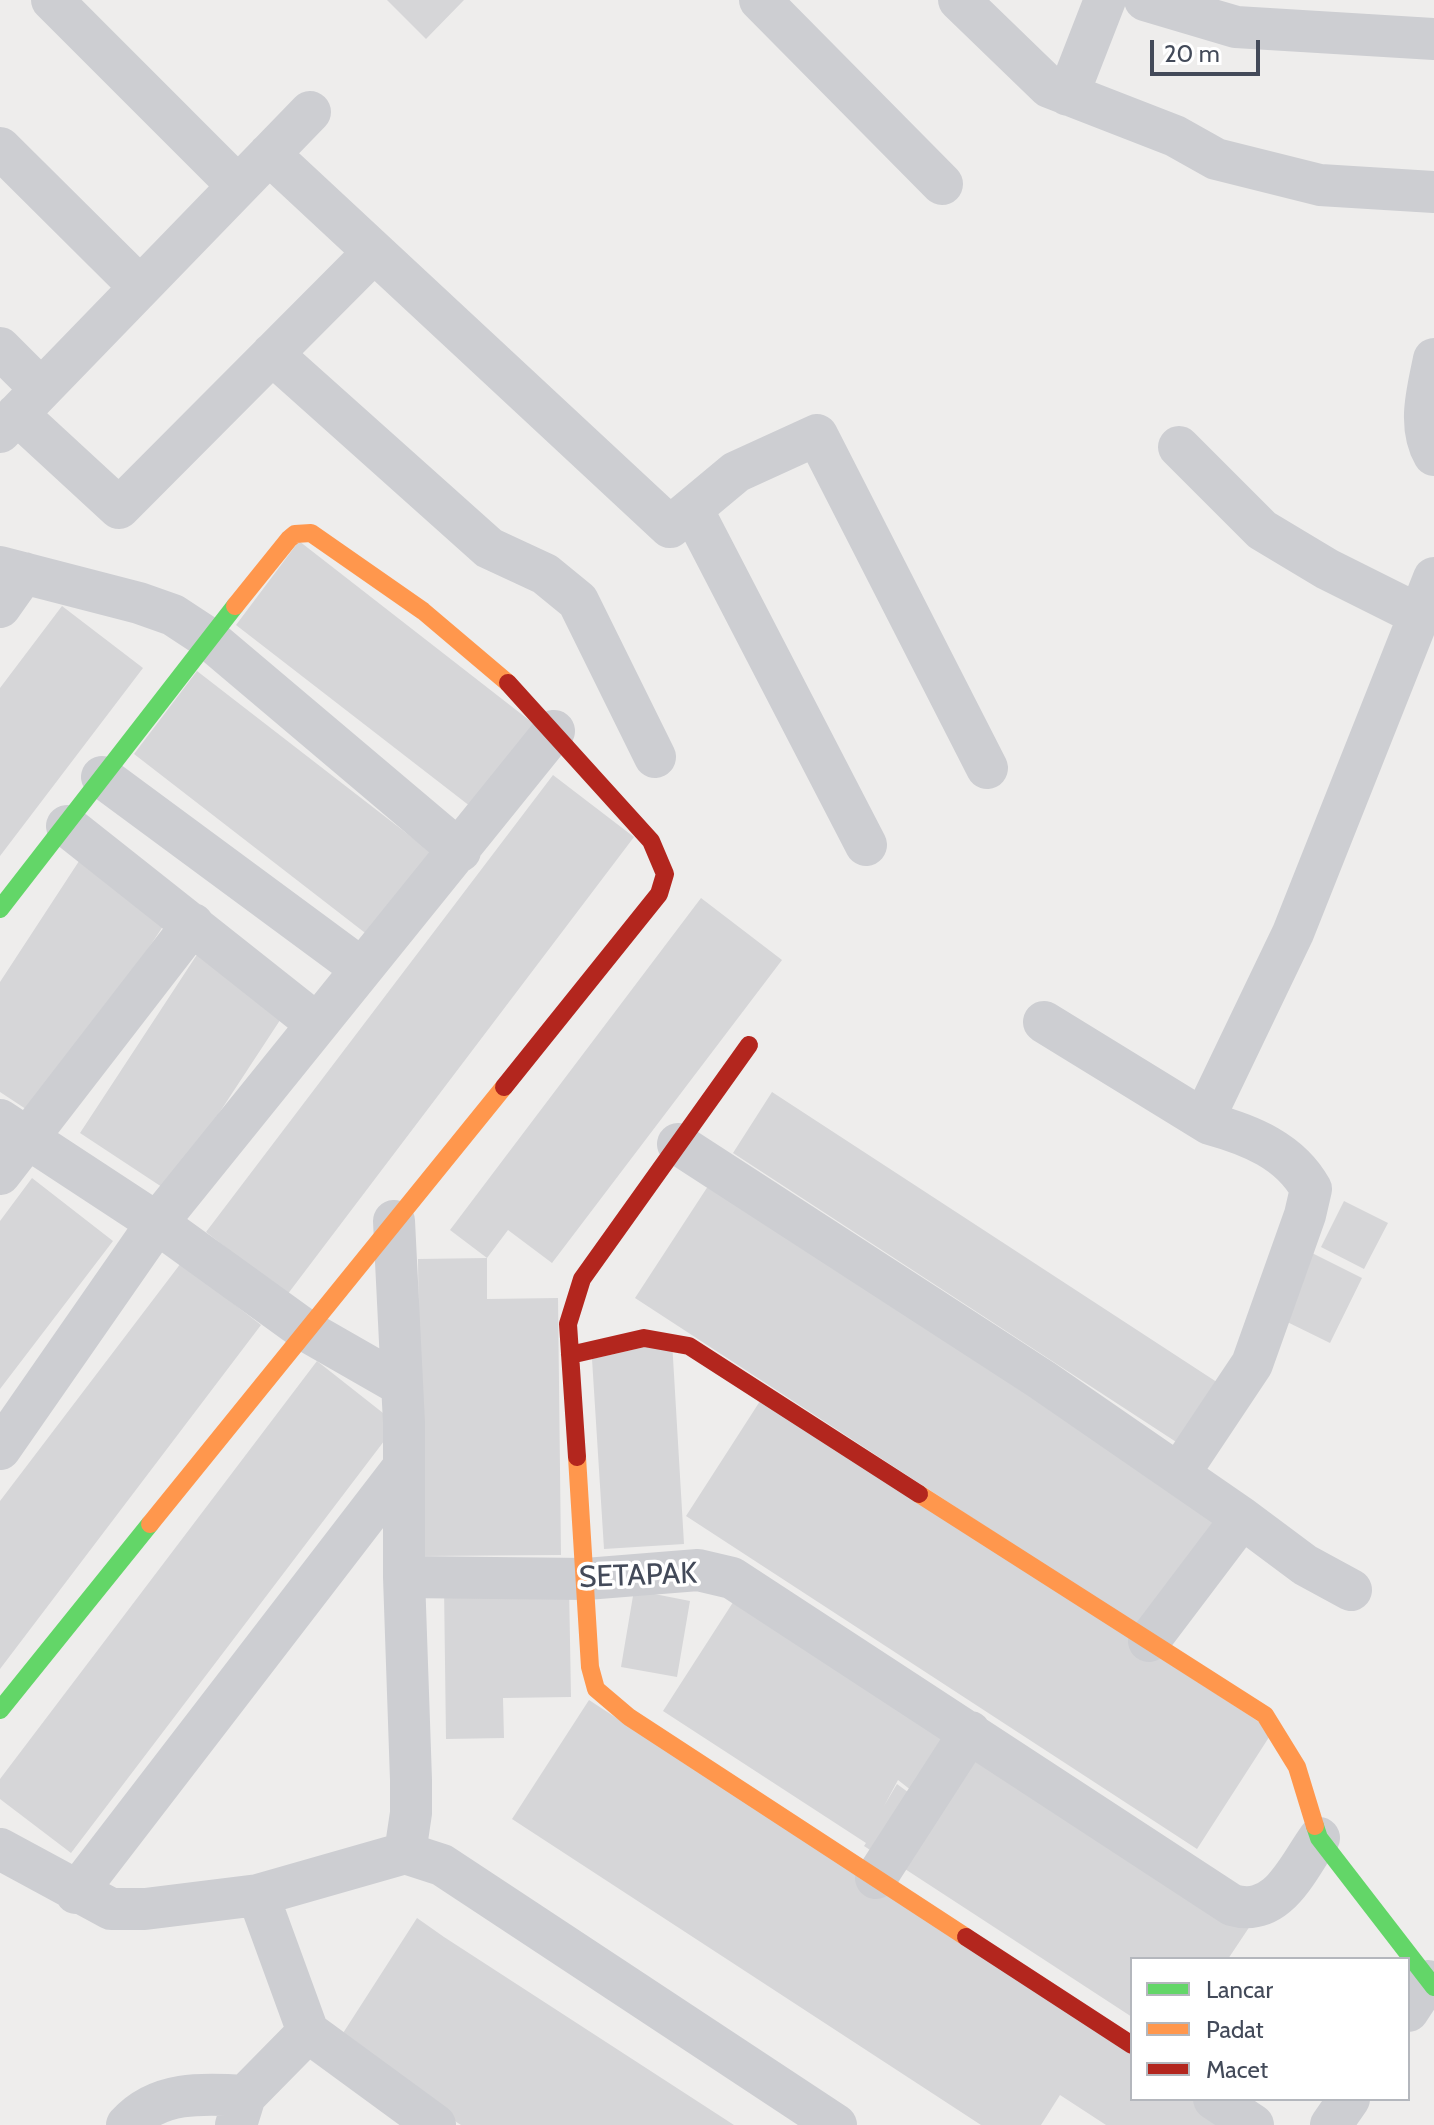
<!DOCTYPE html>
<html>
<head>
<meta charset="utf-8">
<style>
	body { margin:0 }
	#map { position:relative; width:1434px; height:2125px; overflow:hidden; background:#eeedec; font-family:Cabin,sans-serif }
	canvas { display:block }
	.legend { position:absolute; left:1130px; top:1957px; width:280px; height:144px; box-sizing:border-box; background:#fff; border:2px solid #b4b7bd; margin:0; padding:10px 14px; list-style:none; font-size:24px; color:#434a59 }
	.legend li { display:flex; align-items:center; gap:16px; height:40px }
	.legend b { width:40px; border:2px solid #b4b7bd }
	.scale { position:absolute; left:1150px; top:40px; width:110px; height:36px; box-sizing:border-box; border:4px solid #434a59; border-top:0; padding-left:10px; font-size:24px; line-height:28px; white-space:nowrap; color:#434a59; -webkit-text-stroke:6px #fff; paint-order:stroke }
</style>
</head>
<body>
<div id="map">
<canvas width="1434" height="2125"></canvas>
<ul class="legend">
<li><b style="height:10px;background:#63d668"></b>Lancar</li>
<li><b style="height:10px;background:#ff974d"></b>Padat</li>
<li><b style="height:10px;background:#b3261e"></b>Macet</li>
</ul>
<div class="scale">20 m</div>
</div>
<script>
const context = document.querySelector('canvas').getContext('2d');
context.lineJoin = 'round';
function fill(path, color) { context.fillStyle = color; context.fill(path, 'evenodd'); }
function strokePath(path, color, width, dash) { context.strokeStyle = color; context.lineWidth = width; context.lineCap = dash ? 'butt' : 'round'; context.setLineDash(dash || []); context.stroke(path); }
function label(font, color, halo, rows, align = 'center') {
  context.font = font + ' Cabin,sans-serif'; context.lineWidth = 7; context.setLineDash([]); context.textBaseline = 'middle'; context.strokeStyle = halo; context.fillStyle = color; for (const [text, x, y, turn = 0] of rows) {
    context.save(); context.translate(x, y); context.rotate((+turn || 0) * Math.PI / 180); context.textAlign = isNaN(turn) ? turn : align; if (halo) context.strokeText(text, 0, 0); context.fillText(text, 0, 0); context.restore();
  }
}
fill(new Path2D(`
	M387,0h77l-38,39z
	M299,541l239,186 -63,83 -239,-185z
	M62,606l81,62 -143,188v-168z
	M197,671l239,185 -63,83 -239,-185z
	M553,775l81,62 -347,458 -81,-63z
	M83,855l88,59 -133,203 -38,-25v-110z
	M701,898l81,62 -230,303 -44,-33 -21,28 -37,-28z
	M200,950l88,58 -120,183 -88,-58z
	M772,1092l457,298 -39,61 -457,-298z
	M32,1178l81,63 -113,148v-168z
	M712,1180l511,333 -77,118 -511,-333z
	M1344,1201l44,22 -24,46 -43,-22z
	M1308,1251l54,27 -32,65 -55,-27z
	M487,1258v41l71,-1 3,257 -140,1 -3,-297z
	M181,1263l80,62 -261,344v-168z
	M672,1341l12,203 -80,5 -12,-190z
	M317,1361l80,63 -326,429 -71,-54v-20z
	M762,1398l511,333 -76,118 -511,-333z
	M569,1584l2,113 -68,1 1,40 -58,1 -2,-153z
	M634,1590l56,11 -13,76 -56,-10z
	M739,1593l221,144 -39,61 -23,-18 -14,26 13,-22 23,17 -36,58 -20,-13 2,-3 -203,-132z
	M589,1700l543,355v44h67l40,26h-133l-46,-30 -19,30h-60l-469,-306z
	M977,1747l273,179 -22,33h-96v58l-227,-148z
	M417,1918l27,19 290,188h-273l-125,-81z`), '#d6d6d8');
strokePath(new Path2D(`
	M52,0l186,186
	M760,0l182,184
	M959,0l90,87 126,49 41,23 104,26 114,7
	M1145,0l91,27 198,12
	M1068,95l37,-95
	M0,148l140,139
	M269,154l401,373 66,-55 81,-37 170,333
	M0,348l41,41
	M272,354l217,194 56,26 33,27 77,156
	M1434,359c-6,31 -17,66 0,96
	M17,414l102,94 254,-255
	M0,432l310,-320
	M1179,447l83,83 65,39 90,45
	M692,509l174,336
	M0,567l139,36 34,12 35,23 252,213
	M0,607l24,-34
	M102,777l260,192
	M67,826l250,198
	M1044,1022l166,102
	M0,1120l157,103 148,107 96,55
	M678,1144l364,236 200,138 -93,123
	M0,1174l193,-250
	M394,1221l10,202v154l7,203v33l-6,40
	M0,1449l157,-226 397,-492
	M1180,1472l72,-108 53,-149 6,-26c-21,-38 -61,-54 -101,-65v-18l83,-173 141,-355
	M1242,1518l63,47 46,25
	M404,1577l182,2 112,-9 34,8 500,327c46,13 64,-35 87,-67
	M0,1849l111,60h34l113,-14 147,-42 37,12 394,260
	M876,1878l94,-146
	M76,1893l326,-424
	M258,1895l50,137 127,93
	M1408,2011l20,-30
	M1214,2099l39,26
	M127,2125c30,-34 76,-32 118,-29
	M236,2125l9,-29 63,-64
	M1331,2125l18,-26`), '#cdced2', 42);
strokePath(new Path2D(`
	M0,909l235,-303
	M0,1710l150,-186
	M1315,1826l4,12 115,149`), '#63d668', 18);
strokePath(new Path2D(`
	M235,606l54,-67 6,-5 16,-1 112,78 85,72
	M577,1457l13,210 6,22 33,28 337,220
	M919,1494l346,221 32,52 18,59
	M150,1524l354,-437`), '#ff974d', 18);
strokePath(new Path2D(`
	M504,1087l155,-193 6,-20 -14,-33 -143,-158
	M570,1355l74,-17 45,8 230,148
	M577,1457l-9,-133 14,-45 167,-234
	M966,1937l166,108`), '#b3261e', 18);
label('30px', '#434a59', '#fff', [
	["SETAPAK",638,1576,-2]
]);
</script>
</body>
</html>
